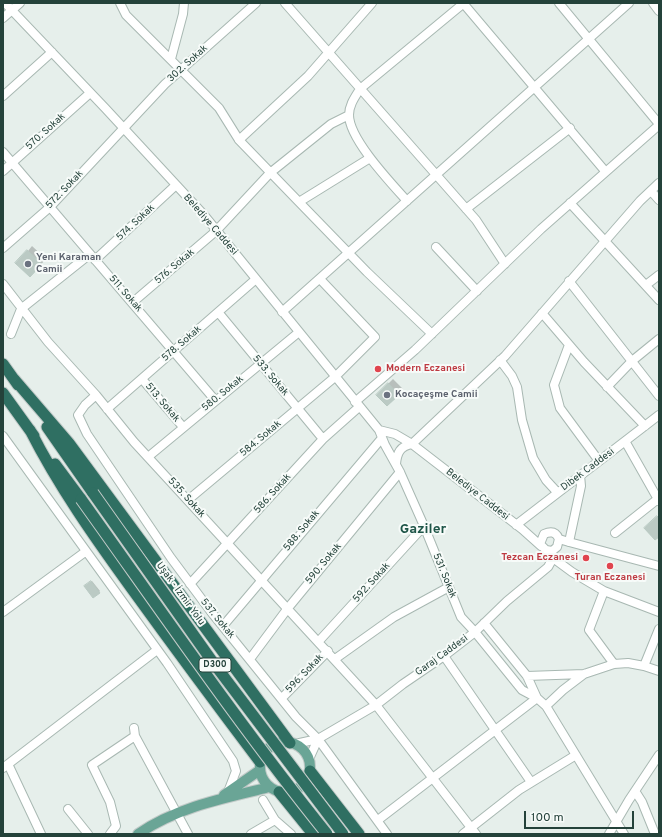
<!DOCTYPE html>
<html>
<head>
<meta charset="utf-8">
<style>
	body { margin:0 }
	#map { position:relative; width:662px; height:837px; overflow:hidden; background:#e6efeb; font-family:Overpass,sans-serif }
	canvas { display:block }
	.frame { position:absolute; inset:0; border:4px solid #24423a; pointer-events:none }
	.scale { position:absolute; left:524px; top:811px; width:110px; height:18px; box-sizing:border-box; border:2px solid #24423a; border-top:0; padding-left:5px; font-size:12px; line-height:14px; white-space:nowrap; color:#24423a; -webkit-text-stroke:3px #f7fbf9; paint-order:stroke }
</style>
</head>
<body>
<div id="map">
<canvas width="662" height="837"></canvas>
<div class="frame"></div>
<div class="scale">100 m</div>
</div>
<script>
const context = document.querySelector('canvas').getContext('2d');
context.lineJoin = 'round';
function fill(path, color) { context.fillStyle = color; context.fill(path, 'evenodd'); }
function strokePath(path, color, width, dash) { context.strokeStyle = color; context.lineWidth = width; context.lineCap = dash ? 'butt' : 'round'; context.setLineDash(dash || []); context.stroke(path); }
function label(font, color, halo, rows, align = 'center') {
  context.font = font + ' Overpass,sans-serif'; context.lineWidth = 4; context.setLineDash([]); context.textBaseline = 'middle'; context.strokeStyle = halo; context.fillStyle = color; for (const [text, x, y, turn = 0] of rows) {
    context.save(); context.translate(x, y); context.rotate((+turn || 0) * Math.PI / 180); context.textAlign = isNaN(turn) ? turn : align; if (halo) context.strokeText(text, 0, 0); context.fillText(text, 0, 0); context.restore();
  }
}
fill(new Path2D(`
	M32,246l14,13 -11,12 -7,-20z
	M393,379l10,10 -16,16 -10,-10z
	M92,581l8,10 -7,6 -8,-11z`), '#0003');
const building = new Path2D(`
	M27,250l15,14 -12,13 -15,-14z
	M388,383l11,12 -12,11 -11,-11z
	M657,516l2,2v19l-4,3 -11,-12z
	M91,581l9,12 -7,5 -9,-12z`);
fill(building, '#bbcac4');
strokePath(building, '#b8c9c2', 1);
const minor = new Path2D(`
	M5,3l100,105 99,107 175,215 16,4 17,10 110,85 19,17
	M120,3l6,12 93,93 20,32 60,62 71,-44
	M285,3l191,217 29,44
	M463,3l142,168
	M559,3l100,121
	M653,3l6,8
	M3,18l17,-15
	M171,59l12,-45 1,-11
	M3,96l49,-44
	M239,140l69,-64 64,-73
	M3,152l212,248
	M3,171l87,-78
	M651,191l8,9
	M407,201c-16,-18 -58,-62 -58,-86 0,-10 6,-18 11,-26l104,-86
	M299,202l68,70 65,62
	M570,203l89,97
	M466,209l104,-81
	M436,247l41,44
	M3,248l47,-41 115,-123 91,-81
	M95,260l81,-75
	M569,281l90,115
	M3,284l45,58 48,53 38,47 242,263 100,129
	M646,285l13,-10
	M132,303l84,-72 54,-58 61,-49 18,-9
	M218,312l105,127
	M282,312l347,-309
	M542,313l42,49 61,64
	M11,334l10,-25 69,-55
	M569,345l-15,40 6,23 39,53
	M500,360l12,16 5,11 5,33 11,38 13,22 11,12
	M142,379l41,48
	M607,387l25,-26 27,-22
	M96,395l-11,10 -7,10 9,19 84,124 41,55 84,104 22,22 69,95
	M355,402l60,-52 126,-121 118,-104
	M107,409l149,-130
	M379,430l6,15 15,27 24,54 37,91 14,15 47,58 15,8 9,8 78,128
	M3,436l164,227 66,98 3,10 -8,21
	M625,441l34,60
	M148,457l151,-125
	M396,464c1,-11 4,-18 16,-20l93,-88 135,-155 19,-18
	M188,500l147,-123 40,-40 -55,-58
	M516,525l143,-110
	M615,533l44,-35
	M559,539l-2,8 -5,4 -6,-1 -6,-6 4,-10c7,-3 12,-2 15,5l10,3 90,24
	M569,542l12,-56 -1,-11
	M553,558l19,14 32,19 55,21
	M190,584l133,-145 36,-32
	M604,591l-15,39 25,34
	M3,612l82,-60
	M484,623l43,53 10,22
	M223,626l159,-188
	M319,641l105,-115
	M444,656l87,126
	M250,659l38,-51 112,-136
	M335,659l59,-42 55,-30
	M644,666l15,-37
	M527,676l57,-2 30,-10 14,-1 16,3 15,5
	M282,698l46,-47
	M546,706l17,-16 21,-16
	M134,728l1,8 53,98
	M295,744l23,-5 58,-34 27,-21 41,-28 31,-24 32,-31 41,-34 5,-9 -1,-7
	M309,759l9,-20
	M8,764l33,70
	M3,768l154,-118
	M635,791l7,11 13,32
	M68,809l20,25
	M275,820l16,14
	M378,820l159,-122
	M110,834l6,-8 -6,-24 -18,-37 43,-29
	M251,834l24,-14 -12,-20
	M463,834l56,-44 57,-35
	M609,834l20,-34 30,-45`);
const major = new Path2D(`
	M260 767a25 25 0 1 1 50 0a25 25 0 1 1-50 0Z
	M224,795l36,-25
	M138,834c39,-27 86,-36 132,-47`);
const highway = new Path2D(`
	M3,364l15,21
	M14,379l55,64 221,300
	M3,393l31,43
	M47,427l46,66
	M30,430c29,57 65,108 102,159 42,58 85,116 128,173
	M55,464l26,35
	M310,771l49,63
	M279,792l34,42`);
strokePath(minor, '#a8b8b2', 10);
strokePath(major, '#c2cac8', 12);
strokePath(highway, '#c2cac8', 13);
strokePath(minor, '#fff', 8);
strokePath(major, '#6aa596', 10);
strokePath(highway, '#2f6f62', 11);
const highwayBridge = new Path2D(`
	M93,493l119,168 131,173
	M81,499c81,113 159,227 246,335`);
strokePath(highwayBridge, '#c2cac8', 13, []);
strokePath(highwayBridge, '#2f6f62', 11);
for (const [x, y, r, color] of [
	[28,264,4,"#6b7280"],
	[378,369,4,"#e0444e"],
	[387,395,4,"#6b7280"],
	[586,558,4,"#e0444e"],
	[610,566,4,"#e0444e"]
]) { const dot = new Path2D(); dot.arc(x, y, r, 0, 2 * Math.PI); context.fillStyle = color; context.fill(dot); strokePath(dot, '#f7fbf9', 1.5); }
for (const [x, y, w] of [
	[215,665,32]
]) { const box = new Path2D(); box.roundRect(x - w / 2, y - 7, w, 14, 3); context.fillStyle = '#f7fbf9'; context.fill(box); strokePath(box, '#24423a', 1); }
label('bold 9px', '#24423a', null, [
	["D300",215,665]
]);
label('10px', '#24423a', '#f7fbf9', [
	["302. Sokak",188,64,-42],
	["570. Sokak",46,132,-42],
	["572. Sokak",65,190,-46],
	["574. Sokak",136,223,-43],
	["Belediye Caddesi",210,225,49],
	["576. Sokak",175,267,-40],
	["511. Sokak",125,294,49],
	["578. Sokak",182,344,-41],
	["533. Sokak",270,376,50],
	["580. Sokak",223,394,-39],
	["513. Sokak",162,403,50],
	["584. Sokak",261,439,-40],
	["Dibek Caddesi",588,470,-37],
	["586. Sokak",273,494,-48],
	["Belediye Caddesi",477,495,38],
	["535. Sokak",186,498,48],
	["588. Sokak",302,531,-50],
	["590. Sokak",324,564,-50],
	["531. Sokak",444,576,68],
	["592. Sokak",372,583,-48],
	["Uşak - İzmir Yolu",180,594,54],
	["537. Sokak",217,619,51],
	["Garaj Caddesi",442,656,-36],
	["596. Sokak",305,674,-46]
]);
label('bold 10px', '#5b616d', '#f7fbf9', [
	["Yeni Karaman",36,258],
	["Camii",36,270],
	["Kocaçeşme Camii",395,395]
], 'left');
label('bold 10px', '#be3a42', '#f7fbf9', [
	["Modern Eczanesi",386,369],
	["Tezcan Eczanesi",578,558,"right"],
	["Turan Eczanesi",610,578,"center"]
], 'left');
label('bold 14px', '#1f5548', '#f7fbf9', [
	["Gaziler",423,530]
]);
</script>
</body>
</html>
